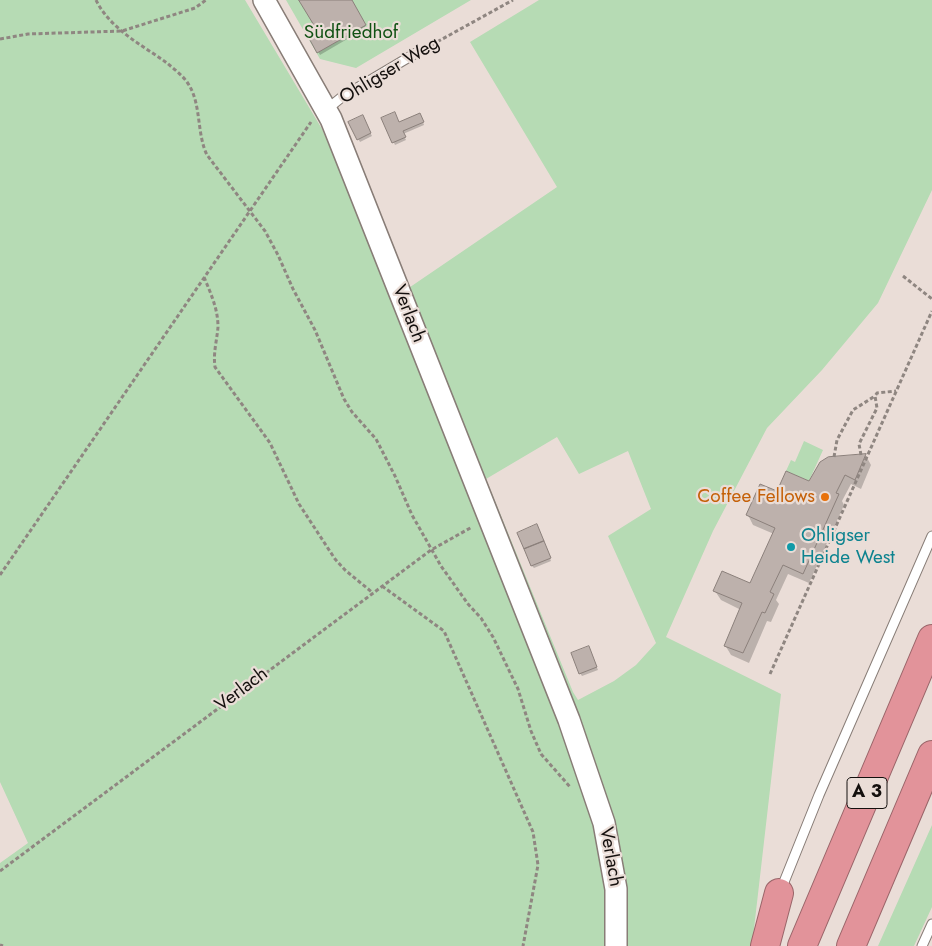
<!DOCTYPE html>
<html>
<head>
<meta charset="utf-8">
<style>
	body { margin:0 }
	canvas { display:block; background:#eaddd7 }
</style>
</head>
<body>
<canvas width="932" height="946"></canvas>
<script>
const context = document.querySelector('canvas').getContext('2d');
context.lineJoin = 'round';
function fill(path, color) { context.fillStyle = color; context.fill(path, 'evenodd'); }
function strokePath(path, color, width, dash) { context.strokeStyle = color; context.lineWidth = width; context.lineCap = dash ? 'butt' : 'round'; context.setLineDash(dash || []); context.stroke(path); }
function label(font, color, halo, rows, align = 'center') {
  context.font = font + ' Jost,sans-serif'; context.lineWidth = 4.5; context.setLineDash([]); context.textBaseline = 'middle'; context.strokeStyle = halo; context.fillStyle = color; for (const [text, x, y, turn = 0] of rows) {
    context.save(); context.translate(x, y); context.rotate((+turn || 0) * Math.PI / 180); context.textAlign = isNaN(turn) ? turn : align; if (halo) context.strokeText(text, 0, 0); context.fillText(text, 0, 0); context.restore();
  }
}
fill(new Path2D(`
	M0,0h245l77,129 72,169 163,-111 -87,-145 69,-42h393v190l-54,113 -56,67 -55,58 -54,103 -47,106 115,57 -29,252h-752v-83l28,-20 -28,-61zM557,437l22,37 49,-23 23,58 -43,27 48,107 -20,22 -22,16 -36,19 -5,-8 -87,-213z
	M286,0h185l-115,68 -36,-9z
	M804,441l19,9 -14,31 -23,-10 5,-11 4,2z
	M932,825v82l-18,39h-36z`), '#b6dbb4');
fill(new Path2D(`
	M300,0h50l16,28 -46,27 -13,-23 9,-5z
	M362,117l10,19 -12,6 -10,-19z
	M421,117l3,8 -21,9 3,6 -11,5 -12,-27 16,5z
	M866,456l5,9 -10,24 -10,-5 -9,17 2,4 -35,78 -21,-9 -12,26 3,4 -8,18 -4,-1 -18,42 -18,-8 -6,-10 16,-35 -20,-10 -6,-9 36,-6 23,-51 -21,-9 -5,-10 29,-23 33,-9 18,-25z
	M538,529l13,32 -17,7 -2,-2z
	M590,651l8,19 -16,6 -2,-3z`), '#0003');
const building = new Path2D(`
	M299,0h53l14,25 -49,28 -12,-22 9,-5z
	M395,112l4,10 21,-9 4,9 -21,9 3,6 -14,6 -11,-25z
	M363,115l8,18 -14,7 -9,-18z
	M866,454l-11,26 -10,-5 -9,18 3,1 -36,80 -20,-9 -13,27 4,2 -9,19 -3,-1 -19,41 -19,-7 18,-43 -29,-12 9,-20 28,12 25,-55 -29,-13 14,-31 17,7 9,-20 23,10 11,-19 8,-5z
	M537,524l7,17 -20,8 -7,-16z
	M544,541l7,17 -20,8 -7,-17z
	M589,646l8,21 -18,7 -8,-21z`);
fill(building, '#bdb1ac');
strokePath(building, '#8b807b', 1);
const service = new Path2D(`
	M326,110l16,-13 74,-44
	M780,892l39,-97 113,-259
	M922,946l10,-22`);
const tertiary = new Path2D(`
	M264,0l67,119 238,601 35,103 12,66v57`);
const motorway = new Path2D(`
	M765,946l14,-53
	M802,946l130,-307
	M851,946l81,-191`);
strokePath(service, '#887d77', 11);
strokePath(tertiary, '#887d77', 24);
strokePath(motorway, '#9a6569', 30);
strokePath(new Path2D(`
	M96,0c14,29 46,45 71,63 7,6 15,12 20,19 15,21 9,50 20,73l58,76 13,24 15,34 22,41 29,69 8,13 24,27 19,37 17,39 29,51 27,38 13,14 12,19 25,52 13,42 10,23 30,34
	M0,39l28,-5 94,-3 73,-23 11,-8
	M426,48l87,-48
	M903,276l29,23
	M204,277c7,17 14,32 14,50 -1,13 -5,26 -3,40l55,76 29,61 36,55 10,11 28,23
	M861,455l-2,-11 18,-36 -2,-12 2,-3 19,-2
	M834,457l3,-17 16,-30 22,-14
	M0,575l311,-453
	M382,586l62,45 89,201 5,33 -15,81
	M770,674l162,-363
	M0,871l431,-321 41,-23
	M0,945l3,1`), '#8f8681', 3, [4, 2.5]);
strokePath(service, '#fff', 9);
strokePath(tertiary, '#fff', 21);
strokePath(motorway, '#e2939a', 28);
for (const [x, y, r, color] of [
	[825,497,5,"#e8710a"],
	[791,547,5,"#0f9aa8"]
]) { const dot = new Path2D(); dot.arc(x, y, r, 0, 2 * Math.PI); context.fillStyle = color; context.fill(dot); strokePath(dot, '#eaddd7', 2); }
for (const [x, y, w] of [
	[867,793,40]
]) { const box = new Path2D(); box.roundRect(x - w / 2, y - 15.5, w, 31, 4); context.fillStyle = '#eaddd7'; context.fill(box); strokePath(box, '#14100e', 1); }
label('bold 18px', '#14100e', null, [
	["A 3",867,793]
]);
label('19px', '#115214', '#eaddd7', [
	["Südfriedhof",351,33]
]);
label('19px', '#14100e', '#eaddd7', [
	["Ohligser Weg",390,71,-31],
	["Verlach",408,314,69],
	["Verlach",242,690,-37],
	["Verlach",610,857,80]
]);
label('19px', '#c56008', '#eaddd7', [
	["Coffee Fellows",815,497]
], 'right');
label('19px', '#0d838f', '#eaddd7', [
	["Ohligser",801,536],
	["Heide West",801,558]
], 'left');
</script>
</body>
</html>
